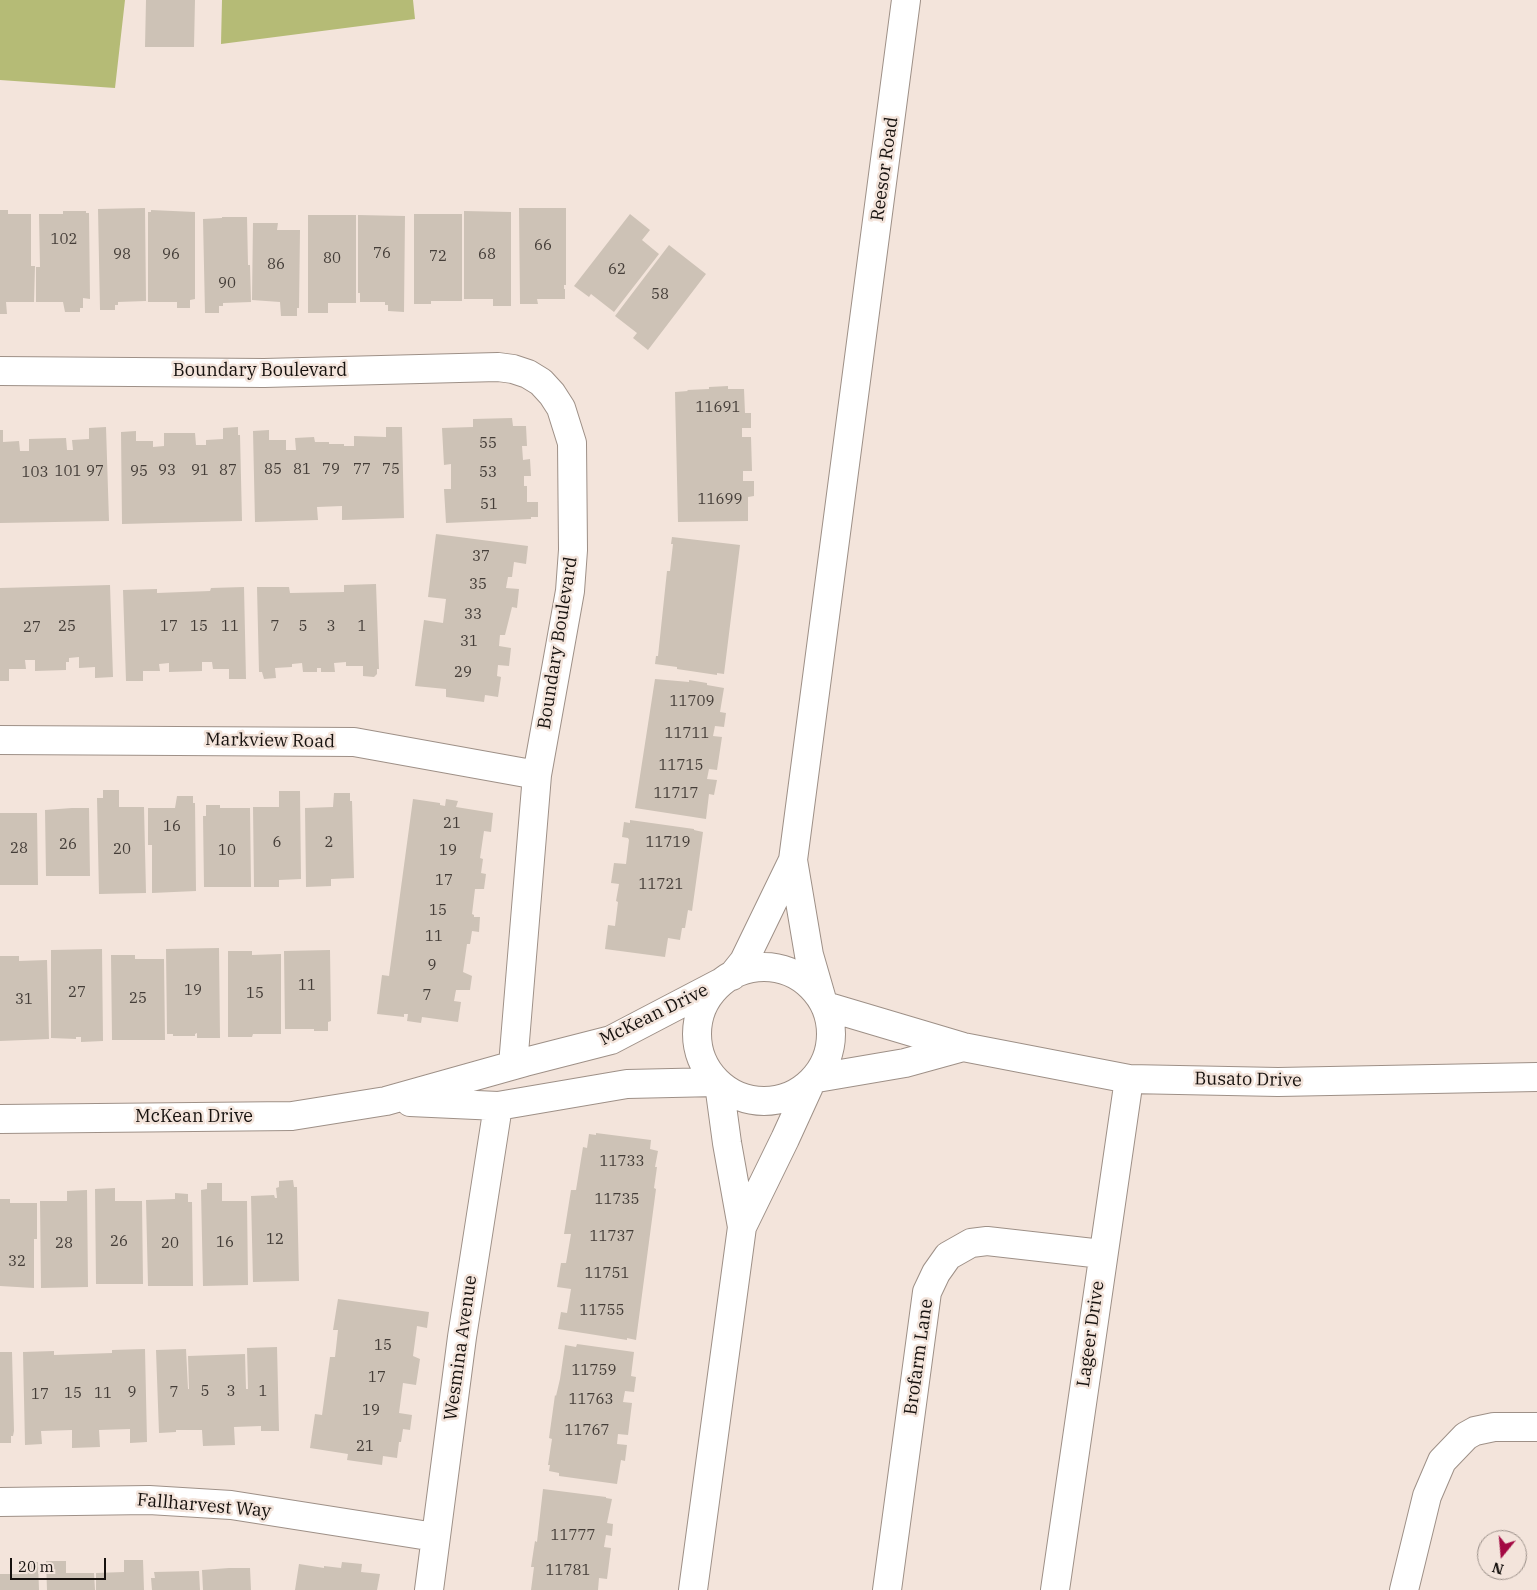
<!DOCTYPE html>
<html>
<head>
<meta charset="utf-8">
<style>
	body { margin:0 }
	#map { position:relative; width:1537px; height:1590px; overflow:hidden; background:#f3e4db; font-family:"IBM Plex Serif",serif }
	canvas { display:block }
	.north { position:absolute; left:1477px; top:1530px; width:50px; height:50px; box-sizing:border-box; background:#f3e4db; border:1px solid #9b9089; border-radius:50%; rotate:197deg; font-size:14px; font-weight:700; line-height:20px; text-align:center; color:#16110e }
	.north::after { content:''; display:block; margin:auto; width:18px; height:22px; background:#a30943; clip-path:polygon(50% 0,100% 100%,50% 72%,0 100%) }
	.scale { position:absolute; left:10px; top:1558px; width:96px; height:22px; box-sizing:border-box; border:2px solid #16110e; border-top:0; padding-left:6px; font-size:15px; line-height:18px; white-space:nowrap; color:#16110e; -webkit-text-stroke:4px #f3e4db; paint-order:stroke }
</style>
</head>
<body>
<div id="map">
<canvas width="1537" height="1590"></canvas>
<div class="north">N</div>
<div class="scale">20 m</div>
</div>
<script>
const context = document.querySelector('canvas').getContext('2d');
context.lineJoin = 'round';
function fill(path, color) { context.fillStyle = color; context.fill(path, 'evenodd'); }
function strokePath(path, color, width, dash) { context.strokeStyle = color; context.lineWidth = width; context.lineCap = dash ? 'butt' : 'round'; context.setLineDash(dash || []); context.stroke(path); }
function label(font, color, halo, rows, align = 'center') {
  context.font = font + ' "IBM Plex Serif",serif'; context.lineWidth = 5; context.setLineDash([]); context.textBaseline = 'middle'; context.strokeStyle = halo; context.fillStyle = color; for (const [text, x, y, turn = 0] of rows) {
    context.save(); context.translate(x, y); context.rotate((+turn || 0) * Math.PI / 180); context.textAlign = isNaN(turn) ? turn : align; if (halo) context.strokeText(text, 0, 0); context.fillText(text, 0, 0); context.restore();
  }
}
fill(new Path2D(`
	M0,0h125l-10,88 -115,-8z
	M222,0h191l2,19 -194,25z`), '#b5bb76');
fill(new Path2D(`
	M146,0h49l-1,47h-49z
	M145,208l1,93 -28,1v3h-3v5h-15l-2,-101z
	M519,208h47v77h-2v4h1v10h-28l1,5h-18z
	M0,210h8v4h23v52h4l-1,36h-28l1,12h-7z
	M151,210l44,2v87l-5,1v8h-13v-6h-29v-90h3z
	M63,211h23v2h3l1,86 -7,-1v10h-3v4h-15l-2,-10h-27v-35h4l-1,-53h24z
	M464,211l47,1v94h-18v-7h-29z
	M414,214h48v87h-31v3h-17z
	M630,214l20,16 -8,10 17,14 -45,58 -23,-18 -2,3 -15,-11z
	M308,215h48v88h-28v10h-20z
	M358,215l47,1 -1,96 -16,-1v-6h-3v-3h-25v-9h-2z
	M222,217h25l1,48h2l1,37 -28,1v3h-4v7h-14l-2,-94 19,-1z
	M253,223h25l-1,7h23l-1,78h-2v8h-16l-1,-14 -28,-2z
	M669,245l37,29 -58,76 -15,-12 4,-5 -22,-17z
	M728,386v3h16l1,24h6v15h-9v9h9l1,34h-9v10h11v15l-6,1v24l-70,1 -3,-130 13,-1 -1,-1 22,-1v-2z
	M512,418l1,8h13l1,20h-5l1,14 7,-1 1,17h-7v10h3v16h11v15h-7v2l-85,4 -2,-34h7v-25l-7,1 -2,-37 31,-1v-8z
	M106,427l3,94 -109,2v-93h3v12l16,-1 1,10h9v-12l37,-1 1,12h6l-1,-10 17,-1v-11z
	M238,427v8h2l2,86 -120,3 -1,-92 15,-1v10h17v6l11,-1v-13h31l1,12h10v-5l17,-1v-11z
	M386,427h16l2,91 -62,2v-14l-25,1 1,13 -63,2 -2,-91 16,-1v10h17v10h10l-1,-12 19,-1 1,5h14v2h15v2h10v-10l32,1z
	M436,534l92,12 -2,18 -12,-2 -2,15h-4l-2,11 13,1 -2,19 -5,-1 -7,28h-5l-1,11 12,2 -2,18 -11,-1 -1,11 4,1 -3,20 -13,-2 -1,7 -38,-5v-8l-31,-3 9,-66 19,3 3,-24 -18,-2z
	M672,537l68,8 -16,129 -7,-1v2l-40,-6v-2l-22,-3 1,-8h2l9,-85h3l3,-27h-2z
	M376,584l3,85h-2v5l-3,3 -11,-1v-10h-17v-4l-12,1 1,9h-14v-4h-4v4h-14l-1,-9 -10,1v3l-17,1 1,10 -12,1 -2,-7h-3l-2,-85h32l1,6 54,-1v-7z
	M110,585l3,92 -18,1v-11l-16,1v-11l-10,1v4h-3v8l-31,1v-11h-10l1,9h-17v12h-9v-93z
	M244,587l2,92h-17v-10h-16l-1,-7h-10v9l-33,1v-9l-10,1 1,7h-17v10h-17l-3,-91 34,-1v4l53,-2 1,-3z
	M655,679l34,3v-2l18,3v2l17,3 -4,24 6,1 -2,14 -9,-1 -2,10 9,1 -5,33 -8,-1 -2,10 10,1 -3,15 -5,-1 -3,25 -71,-11z
	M103,790h16v17h25l2,86 -47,1 -2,-96h6z
	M279,791h21l1,88 -22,1v7h-25l-1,-80h26z
	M334,793h16v8h2l2,77 -23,1v7l-25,1 -1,-79 28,-1z
	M177,796h16v7h2l1,88 -44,2v-48h-4v-37h27z
	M413,799l27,4v2l5,1 1,-7 12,2 -2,6 37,6 -2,19 -7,-1 -4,27 3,1 -2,14 5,1 -2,15h-9l-3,25 2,1v2h6l-1,15 -7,-1 -2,13h-3l-4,28 9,4 -2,14h-14l-2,11 7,1 -3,20 -36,-5 -1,6 -14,-2 1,-7h-4v3l-27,-3 5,-39 7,1z
	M206,805h14v3h30l1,79h-47l-1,-71h3z
	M72,808h17l1,68h-44l-1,-66z
	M0,813h37l1,72h-38z
	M630,820l64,9v1l9,2 -11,79 -4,-1 -3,18h-3l-2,12 -12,-2 -3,19 -60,-8 3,-24 7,1 3,-24 -2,-1 3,-17 -8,-1 3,-20 12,1 3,-24 -1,-2 -6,-1 2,-15 6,1z
	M219,948l1,90h-23v-5l-2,1v2h-22v-2h-6l-1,-85z
	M102,949l1,92 -22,1v-5h-5v2l-25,-1v-88z
	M330,950l1,71 -3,1v9h-14v-2h-29l-1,-78z
	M228,951h24v4l29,-1v80h-28l-1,3h-24z
	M111,955h24v4h29l1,81h-53z
	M0,956h19v5l28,-1 2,79 -49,2z
	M596,1133l55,7 -1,9 8,2 -3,16h2l-3,21 2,1 -20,151 -9,-2v2l-69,-11 3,-17 6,1 4,-24 -14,-2 4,-24h5l5,-29h-7l7,-44h5l7,-43 4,1 2,-14 7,1z
	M293,1180l1,7h3l2,94 -46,1 -2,-86 23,-1 1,3h2l-1,-10 3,-1v-6z
	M207,1183h15v18h25l1,84 -45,1 -2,-96 6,-1z
	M115,1188v13h27l1,83h-47l-1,-95z
	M87,1190l1,97 -47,1 -1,-87h27v-10z
	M175,1193l13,1v8h4l1,84h-45l-2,-86 29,-1z
	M0,1199h10v4h27v36h-3v49l-34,-2z
	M338,1299l91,13 -2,16 -10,-2 -4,30 7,3 -4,26 -13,-2 -4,30 13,2 -2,15 -7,-1 -2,13h-2l-2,16 -14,-2 -1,9 -35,-5 1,-6 -38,-6 5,-34 7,1 8,-58h5l3,-27h-5z
	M577,1344l57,8 -3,24 5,1 -2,15 -9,-1 -2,11 9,1 -4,32 -10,-1 -1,10 10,1 -2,16 -4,-1 -4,24 -58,-8v-3l-10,-2 1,-6h-2l4,-26 -3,-1 6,-43 1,1 4,-17 5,-34 11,2z
	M277,1347l2,84h-18v-5l-27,1 1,18 -32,1 -1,-16h-26v2l-17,1 -3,-83 30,-1 2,40h1l-1,-33 57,-2 1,35h2l-1,-41z
	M145,1349l2,93 -17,1v-14l-31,1 1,17 -28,1v-18l-31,1 1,13 -17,1 -2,-93 31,-1v4l58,-2v-3z
	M0,1352h12l2,79 -1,5h-2v7h-11z
	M543,1489l63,8v1l6,1 -5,24 6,1 -1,12 -6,-1 -2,12 7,1 -4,31 -8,-1 -1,12h-67l3,-23h-3l4,-26 2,1z
	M124,1560h19l1,30h-48v-17l28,-1z
	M46,1561h20v12h28l1,17h-48z
	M19,1562h19l1,28h-39v-16h19z
	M342,1562l20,2 -1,8 19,2 -3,16h-82l4,-26 25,4v-2l17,2z
	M229,1568h21l1,22h-48l-1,-20z
	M199,1571l1,19h-48l-1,-12h4l-1,-6z`), '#cdc2b6');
const minor = new Path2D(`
	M0,371l264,2 234,-6 15,2 15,5 13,8 11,12 9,14 11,35 1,107 -3,41 -33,184 -24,290
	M0,740l354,2 183,33
	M697 1034a67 67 0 1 1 134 0a67 67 0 1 1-134 0Z
	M732,976l12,-15 49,-101
	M822,1000l-13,-45 -16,-95 113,-860
	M825,1006l138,41 166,32 149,3 259,-5
	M817,1078l88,-15 58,-16
	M410,1102l88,4 129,-22 90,-2
	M0,1119l292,-3 94,-15 139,-39 86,-22 109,-57
	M742,1227l43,-88 26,-57
	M0,1502l149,-2 82,5 204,32
	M429,1590l33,-253 36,-231
	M693,1590l49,-363 -15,-84 -8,-59
	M887,1590l40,-298 9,-19 12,-17 23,-13 16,-2 115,13
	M1055,1590l74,-511
	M1404,1590l23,-94 15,-35 24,-25 9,-5 19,-4h43`);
strokePath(minor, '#9e9087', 30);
strokePath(minor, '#fff', 28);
label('15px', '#443d38', null, [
	["102",64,240],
	["66",543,246],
	["76",382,254],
	["98",122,255],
	["96",171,255],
	["68",487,255],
	["72",438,257],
	["80",332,259],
	["86",276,265],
	["62",617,270],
	["90",227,284],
	["58",660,295],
	["11691",718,408],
	["55",488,444],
	["85",273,470],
	["81",302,470],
	["79",331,470],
	["77",362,470],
	["75",391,470],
	["93",167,471],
	["91",200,471],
	["87",228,471],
	["101",68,472],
	["97",95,472],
	["95",139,472],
	["103",35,473],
	["53",488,473],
	["11699",720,500],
	["51",489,505],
	["37",481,557],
	["35",478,585],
	["33",473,615],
	["25",67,627],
	["17",169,627],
	["15",199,627],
	["11",230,627],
	["7",275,627],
	["5",303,627],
	["3",331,627],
	["1",362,627],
	["27",32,628],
	["31",469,642],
	["29",463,673],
	["11709",692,702],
	["11711",687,734],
	["11715",681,766],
	["11717",676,794],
	["21",452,824],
	["16",172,827],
	["6",277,843],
	["2",329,843],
	["11719",668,843],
	["26",68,845],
	["28",19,849],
	["20",122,850],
	["10",227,851],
	["19",448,851],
	["17",444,881],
	["11721",661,885],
	["15",438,911],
	["11",434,937],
	["9",432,966],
	["11",307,986],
	["19",193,991],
	["27",77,993],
	["15",255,994],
	["7",427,996],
	["25",138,999],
	["31",24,1000],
	["11733",622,1162],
	["11735",617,1200],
	["11737",612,1237],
	["12",275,1240],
	["26",119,1242],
	["16",225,1243],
	["28",64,1244],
	["20",170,1244],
	["32",17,1262],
	["11751",607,1274],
	["11755",602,1311],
	["15",383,1346],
	["11759",594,1371],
	["17",377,1378],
	["5",205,1392],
	["3",231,1392],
	["1",263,1392],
	["9",132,1393],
	["7",174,1393],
	["15",73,1394],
	["11",103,1394],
	["17",40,1395],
	["11763",591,1400],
	["19",371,1411],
	["11767",587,1431],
	["21",365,1447],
	["11777",573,1536],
	["11781",568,1571]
]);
label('18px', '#16110e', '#f3e4db', [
	["Reesor Road",885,169,-82],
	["Boundary Boulevard",260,371],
	["Boundary Boulevard",558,643,-81],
	["Markview Road",270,741,1],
	["McKean Drive",654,1015,-26],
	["Busato Drive",1248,1080,1],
	["McKean Drive",194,1117],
	["Lageer Drive",1091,1334,-82],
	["Wesmina Avenue",461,1348,-82],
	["Brofarm Lane",919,1357,-82],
	["Fallharvest Way",204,1506,5]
]);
</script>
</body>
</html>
